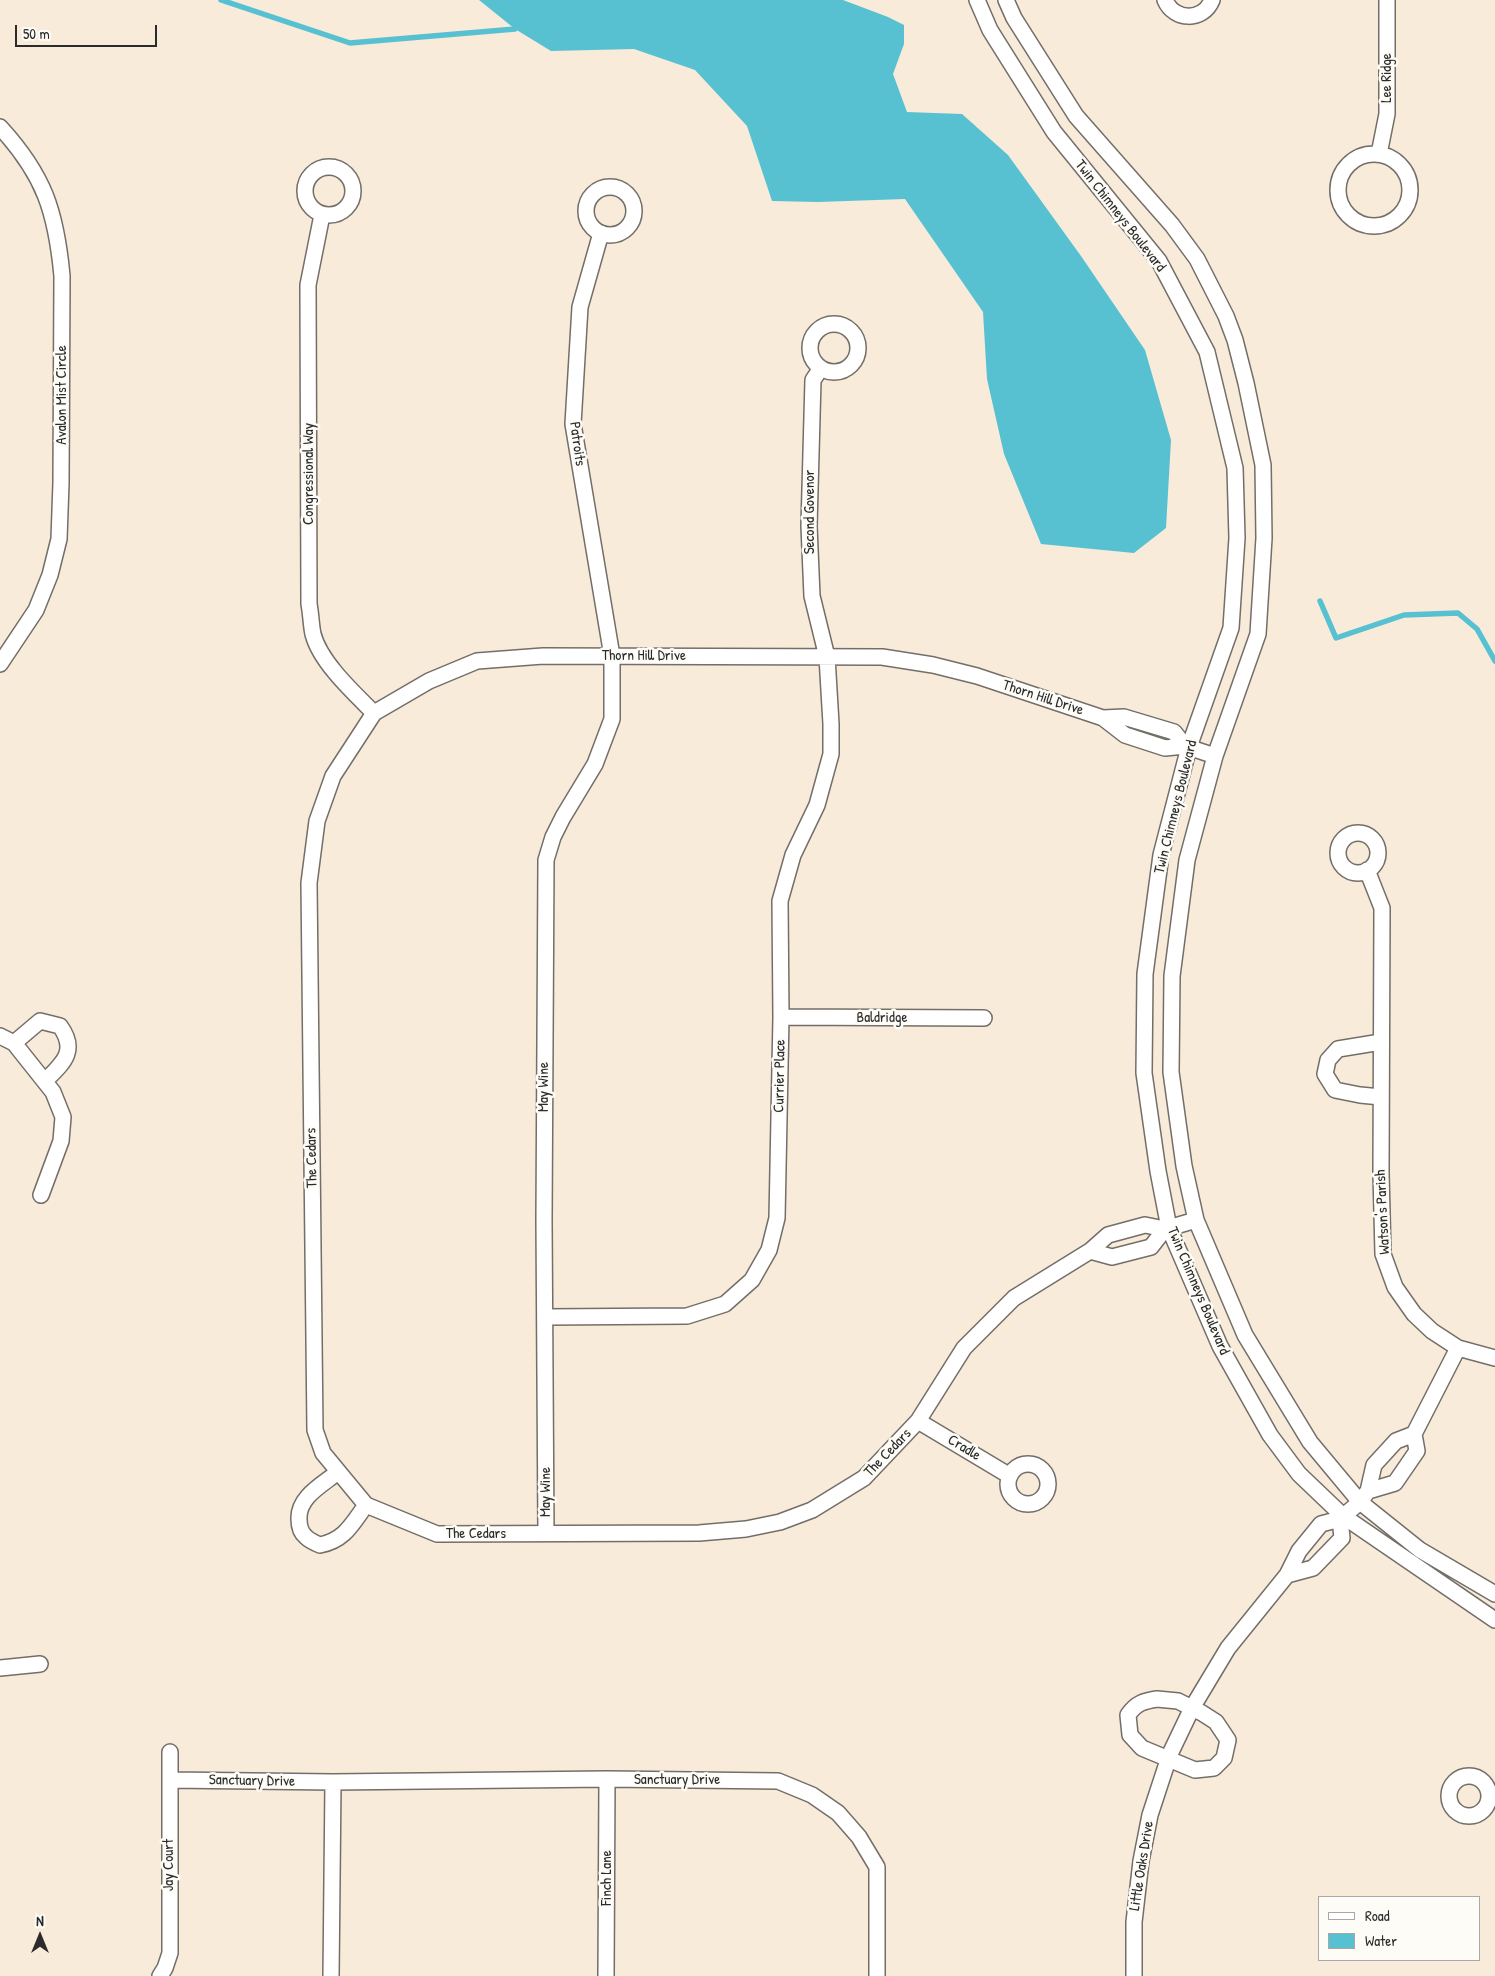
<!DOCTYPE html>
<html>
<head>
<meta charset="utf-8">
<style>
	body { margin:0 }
	#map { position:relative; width:1495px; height:1976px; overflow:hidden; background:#f8ebda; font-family:"Patrick Hand",sans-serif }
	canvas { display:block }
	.legend { position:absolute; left:1318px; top:1896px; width:162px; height:65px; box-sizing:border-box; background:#fdfcf7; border:1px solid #a9a8a5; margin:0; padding:6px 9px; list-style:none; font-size:15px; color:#2b2b2b }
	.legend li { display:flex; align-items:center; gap:10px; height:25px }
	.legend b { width:25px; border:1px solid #a9a8a5 }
	.north { position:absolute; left:15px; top:1911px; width:50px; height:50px; -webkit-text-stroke:4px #fdfcf7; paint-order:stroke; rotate:0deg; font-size:14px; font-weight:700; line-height:20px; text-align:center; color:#2b2b2b }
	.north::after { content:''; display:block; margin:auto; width:18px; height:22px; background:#2b2b2b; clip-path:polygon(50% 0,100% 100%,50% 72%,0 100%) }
	.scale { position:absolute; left:15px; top:25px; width:142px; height:22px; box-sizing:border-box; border:2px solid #2b2b2b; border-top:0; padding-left:6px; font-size:15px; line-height:18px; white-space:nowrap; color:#2b2b2b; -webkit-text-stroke:4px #fdfcf7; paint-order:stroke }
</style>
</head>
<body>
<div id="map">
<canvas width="1495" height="1976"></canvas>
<ul class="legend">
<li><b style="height:6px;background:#fff"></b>Road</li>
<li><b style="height:14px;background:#57c1d2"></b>Water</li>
</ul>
<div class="north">N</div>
<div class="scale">50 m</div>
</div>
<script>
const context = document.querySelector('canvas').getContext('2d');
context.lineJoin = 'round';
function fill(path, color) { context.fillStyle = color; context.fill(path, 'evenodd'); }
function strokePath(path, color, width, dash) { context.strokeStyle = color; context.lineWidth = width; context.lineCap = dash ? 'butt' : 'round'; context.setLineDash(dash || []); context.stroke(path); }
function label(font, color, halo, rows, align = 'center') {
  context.font = font + ' "Patrick Hand",sans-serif'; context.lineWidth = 5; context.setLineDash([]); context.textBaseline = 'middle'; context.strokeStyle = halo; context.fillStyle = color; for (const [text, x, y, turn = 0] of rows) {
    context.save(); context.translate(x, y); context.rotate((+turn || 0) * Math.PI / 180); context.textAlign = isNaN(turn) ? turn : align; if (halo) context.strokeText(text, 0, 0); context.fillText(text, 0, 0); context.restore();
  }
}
fill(new Path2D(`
	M479,0h364l45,17 16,8v19l-11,30 14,38 55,2 46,41 73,101 64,94 26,90 -5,88 -32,25 -93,-9 -37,-90 -17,-75 -4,-67 -78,-113 -87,3 -46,-1 -25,-75 -52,-56 -61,-21 -83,2 -36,-22z`), '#57c1d2');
strokePath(new Path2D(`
	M221,0l129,43 165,-14
	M1320,601l16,37 68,-23 54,-2 19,16 18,32`), '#57c1d2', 5.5);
const minor = new Path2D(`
	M977,0l13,30 64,102 105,129 48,91 28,116 2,70 -6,90 -42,119 -28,108 -16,119 -1,99 14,98 11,57 51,118 50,89 29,39 44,42 152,104
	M1006,0l8,18 62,98 96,109 25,34 29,57 9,24 11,43 17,82 1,73 -6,96 -43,122 -28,104 -15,116 -1,96 13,94 12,54 49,115 65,107 50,60 60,48 75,44
	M1165,0c9,21 38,22 47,0
	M0,127c44,48 56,84 62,149l-1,207 -2,56 -9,36 -14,35 -36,54
	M1338 190a36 36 0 1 1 72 0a36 36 0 1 1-72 0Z
	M1379,154l8,-40v-114
	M305 191a24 24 0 1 1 48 0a24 24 0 1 1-48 0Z
	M586 211a24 24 0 1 1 48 0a24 24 0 1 1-48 0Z
	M322,215l-14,70 1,319c2,10 2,21 4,30 7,28 41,59 61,79
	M810 348a24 24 0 1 1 48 0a24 24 0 1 1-48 0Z
	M1103,718l21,-1 50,15 11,14
	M1338 853a20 20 0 1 1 40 0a20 20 0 1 1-40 0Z
	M1367,870l15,38 -1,265 2,81 12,33 19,27 18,17 26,17 37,10
	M781,1017l203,1
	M0,1036l14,7 39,49 10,25 -2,24 -20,54
	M1381,1042l-43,7 -10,11 -3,14 10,16 25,5 21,2
	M14,1043l26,-22 20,5c18,25 3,37 -15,55
	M1196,1220l-31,9 -20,-4 -37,10 -18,16 -76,47 -50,50 -46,73 -54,57 -52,32 -32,12 -34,7 -47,4 -262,1 -71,-29 -43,-52 -8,-23 -6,-547 8,-62 16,-45 41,-63 55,-32 48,-20 66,-5 339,1 51,8 44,11 126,42 22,17 40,13 20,-2 30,10
	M1090,1251l22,6 39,-10 14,-18
	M546,1317l141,-1 38,-12 27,-24 17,-30 8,-32 4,-201 -1,-116 13,-46 24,-50 14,-51v-30l-4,-67 -15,-61 -3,-70 4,-146 8,-12
	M918,1421l92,55
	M1008 1484a20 20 0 1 1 40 0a20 20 0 1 1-40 0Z
	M338,1472c-16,13 -40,25 -39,47 0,7 2,14 7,18 3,3 9,6 14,8 25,-5 32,-21 46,-40
	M1368,1491l27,-8 22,-32 -3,-17
	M546,1533l-2,-313 2,-360 7,-23 10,-20 32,-53 17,-45v-63l-39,-232 7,-117 21,-74
	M1287,1575l26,-7 29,-30 -2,-19
	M0,1668l40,-4
	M1157,1699l21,2 24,12 14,9 12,18 -4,18 -10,10 -19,2 -53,-22 -12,-13 -2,-20c8,-12 16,-14 29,-16z
	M1449 1796a20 20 0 1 1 40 0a20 20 0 1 1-40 0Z
	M171,1780l162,2 274,-3 171,2 34,14 26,18 21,24 18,30v109
	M160,1976l5,-8 5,-15v-201
	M331,1976l2,-194
	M606,1976l1,-197
	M1134,1976v-54l7,-61 9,-46 20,-61 22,-46 36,-60 59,-73 12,-24 22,-27 19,-5 20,-17 8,-11 6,-26 22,-24 18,-7 44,-86`);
strokePath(minor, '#736e68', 18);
strokePath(minor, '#fff', 15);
label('15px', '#2b2b2b', '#fdfcf7', [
	["Lee Ridge",1387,78,-90],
	["Twin Chimneys Boulevard",1120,216,52],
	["Avalon Mist Circle",62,395,-90],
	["Patroits",577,444,82],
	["Congressional Way",309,474,-90],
	["Second Govenor",810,512,-90],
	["Thorn Hill Drive",644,656],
	["Thorn Hill Drive",1043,698,18],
	["Twin Chimneys Boulevard",1176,807,-76],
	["Baldridge",882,1018],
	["Currier Place",780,1076,-89],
	["May Wine",544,1087,-90],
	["The Cedars",312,1158,-91],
	["Watson's Parish",1383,1212,-93],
	["Twin Chimneys Boulevard",1198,1291,67],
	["Cradle",964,1448,31],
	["The Cedars",888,1453,-46],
	["May Wine",546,1492,-90],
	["The Cedars",476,1534],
	["Sanctuary Drive",677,1780],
	["Sanctuary Drive",252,1781,1],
	["Jay Court",169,1865,-90],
	["Little Oaks Drive",1142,1866,-81],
	["Finch Lane",607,1878,-90]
]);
</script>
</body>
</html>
